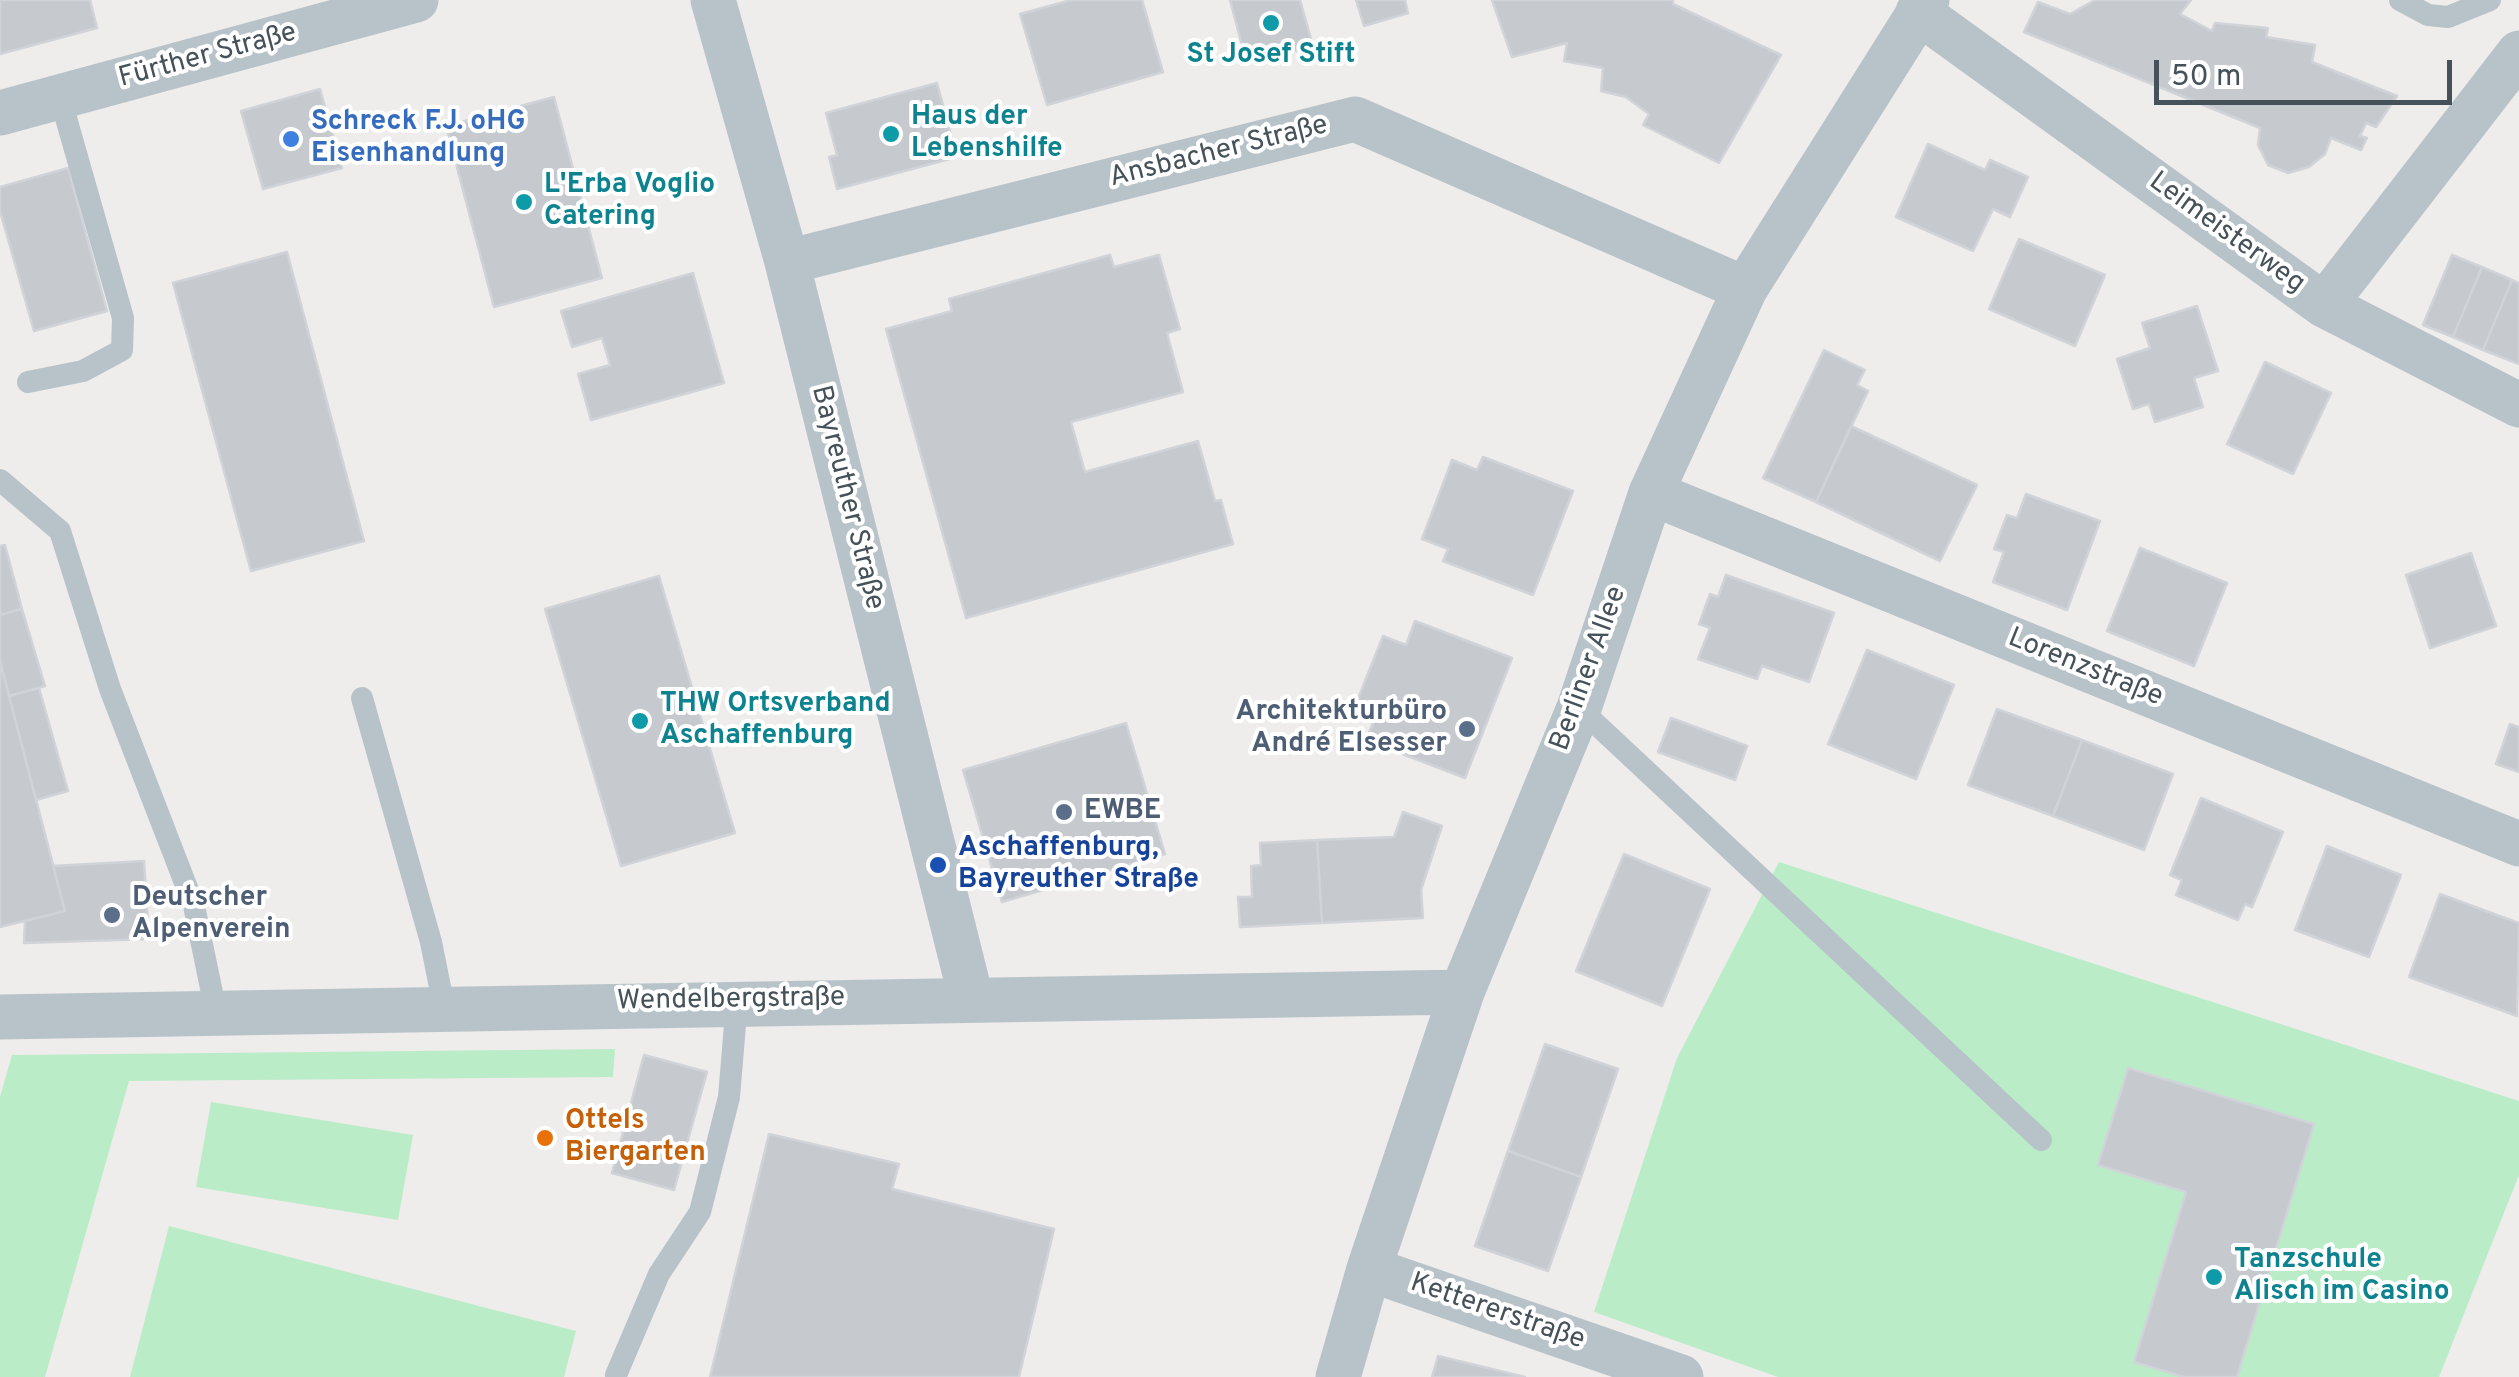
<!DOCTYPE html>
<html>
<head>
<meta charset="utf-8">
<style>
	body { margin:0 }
	#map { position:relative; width:2519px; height:1377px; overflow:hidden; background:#efecec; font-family:Overpass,sans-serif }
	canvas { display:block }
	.scale { position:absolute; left:2154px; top:60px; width:298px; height:45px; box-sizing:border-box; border:5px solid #455259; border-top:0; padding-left:12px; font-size:30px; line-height:35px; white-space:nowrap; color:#455259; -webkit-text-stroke:8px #fff; paint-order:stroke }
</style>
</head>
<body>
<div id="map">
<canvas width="2519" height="1377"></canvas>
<div class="scale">50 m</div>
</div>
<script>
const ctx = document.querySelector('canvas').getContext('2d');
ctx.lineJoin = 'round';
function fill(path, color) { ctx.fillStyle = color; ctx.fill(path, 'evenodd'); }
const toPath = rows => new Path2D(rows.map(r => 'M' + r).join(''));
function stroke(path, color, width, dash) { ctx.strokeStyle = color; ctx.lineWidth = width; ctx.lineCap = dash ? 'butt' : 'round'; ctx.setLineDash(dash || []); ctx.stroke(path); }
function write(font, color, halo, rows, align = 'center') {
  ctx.font = font + ' Overpass,sans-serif'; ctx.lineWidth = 8; ctx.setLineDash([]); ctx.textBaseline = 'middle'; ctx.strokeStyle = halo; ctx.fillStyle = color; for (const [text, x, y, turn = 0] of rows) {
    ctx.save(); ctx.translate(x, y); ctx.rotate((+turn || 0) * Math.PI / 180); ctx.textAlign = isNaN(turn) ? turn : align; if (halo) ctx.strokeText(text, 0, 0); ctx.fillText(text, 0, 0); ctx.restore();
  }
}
const green = toPath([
	[1779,862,2519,1101,2519,1175,2439,1377,1778,1377,1594,1312,1677,1058],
	[615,1049,613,1077,129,1081,45,1377,0,1377,0,1097,12,1055],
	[211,1102,413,1135,398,1220,196,1187],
	[169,1226,576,1331,564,1377,130,1377]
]);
const building = toPath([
	[0,0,90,0,97,28,0,54,0,0],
	[1071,0,1142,0,1163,72,1047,105,1020,14,1071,0],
	[1230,0,1300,0,1313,46,1247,64,1230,0],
	[1356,0,1405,0,1408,13,1364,26,1356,0],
	[1492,0,1673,0,1673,4,1781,55,1719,163,1643,125,1649,114,1626,97,1601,91,1603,68,1564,61,1567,43,1512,57,1492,0],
	[2095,0,2191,0,2180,14,2212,31,2215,23,2268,28,2266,37,2315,45,2312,62,2397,96,2376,127,2366,123,2360,136,2367,138,2361,150,2331,138,2325,154,2309,167,2288,173,2268,165,2258,145,2260,128,2024,32,2038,2,2070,14,2095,0],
	[937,83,957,157,837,189,829,157,837,155,826,113,937,83],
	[320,89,342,168,263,189,241,111,320,89],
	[554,97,602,278,494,307,446,126,554,97],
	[1928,144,1985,170,1990,160,2028,177,2010,217,1993,209,1973,251,1896,217,1928,144],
	[68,168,107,311,34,331,0,211,0,187,68,168],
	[2019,239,2105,275,2075,346,1989,309,2019,239],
	[287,252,364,541,251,571,173,283,287,252],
	[1110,255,1114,267,1159,255,1180,329,1167,333,1183,392,1071,422,1085,472,1198,441,1215,501,1221,500,1233,544,966,618,886,329,952,311,949,299,1110,255],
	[2452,255,2482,267,2453,337,2423,325,2452,255],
	[2482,267,2512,280,2483,350,2453,337,2482,267],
	[693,273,724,383,591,420,578,374,610,365,602,338,572,347,561,311,693,273],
	[2512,280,2519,283,2519,364,2483,350,2512,280],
	[2197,306,2218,371,2194,378,2203,407,2155,422,2149,404,2133,409,2117,359,2150,348,2142,323,2197,306],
	[1824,350,1865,370,1857,385,1868,391,1816,502,1763,478,1824,350],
	[2265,362,2331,393,2293,474,2227,444,2265,362],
	[1851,426,1977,485,1940,561,1816,502,1851,426],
	[1483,457,1573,491,1533,595,1443,561,1448,549,1422,539,1452,460,1477,470,1483,457],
	[2026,494,2100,521,2067,610,1993,582,2004,552,1994,549,2007,515,2017,518,2026,494],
	[5,545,22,609,0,615,0,546,5,545],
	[2140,548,2227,583,2194,666,2107,631,2140,548],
	[2471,553,2496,626,2430,648,2406,575,2471,553],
	[1726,575,1834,613,1809,682,1762,666,1757,679,1698,659,1710,628,1699,624,1710,594,1718,597,1726,575],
	[659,576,735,833,621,866,545,609,659,576],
	[22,609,45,686,9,696,0,661,0,615,22,609],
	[1415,621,1512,658,1465,778,1366,740,1375,718,1354,709,1383,636,1406,645,1415,621],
	[1867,650,1954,685,1916,779,1828,744,1867,650],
	[0,661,65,911,0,927,0,661],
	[39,688,68,791,36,800,9,696,39,688],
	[1997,709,2082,740,2053,816,1968,785,1997,709],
	[1671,718,1747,746,1735,780,1658,752,1671,718],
	[1126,723,1165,854,1002,902,963,770,1126,723],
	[2510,724,2519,727,2519,772,2496,764,2510,724],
	[2082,740,2173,774,2144,850,2053,816,2082,740],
	[2201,798,2283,832,2252,907,2245,904,2238,920,2176,895,2182,880,2170,875,2201,798],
	[1403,812,1442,826,1421,890,1423,918,1322,923,1317,840,1394,837,1403,812],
	[1317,840,1322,923,1240,927,1238,897,1252,897,1251,866,1261,865,1260,843,1317,840],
	[2327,846,2401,875,2369,957,2295,930,2327,846],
	[1624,854,1710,889,1662,1006,1576,971,1624,854],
	[144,861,149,939,24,943,25,921,65,911,53,866,144,861],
	[2440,894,2519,923,2517,1016,2409,977,2440,894],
	[1545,1044,1618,1069,1581,1177,1508,1151,1545,1044],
	[644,1055,707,1072,674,1190,612,1173,644,1055],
	[2128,1068,2314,1124,2237,1377,2184,1377,2134,1362,2186,1192,2098,1165,2128,1068],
	[769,1134,899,1164,892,1189,1054,1229,1019,1377,710,1377,769,1134],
	[1508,1151,1581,1177,1548,1271,1475,1246,1508,1151],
	[1438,1356,1525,1377,1432,1377,1438,1356]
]);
const service = toPath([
	[2400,0,2428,15,2448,17,2490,0],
	[28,382,83,371,122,350,123,318,60,97],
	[0,480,60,531,110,689,194,906,216,1012],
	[362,698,431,942,444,1007],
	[1579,708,2041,1140],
	[616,1375,659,1274,700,1212,729,1097,737,1001]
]);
const minor = toPath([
	[713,0,787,262,971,998],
	[1918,12,2324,305,2519,53],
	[0,113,416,0],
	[787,262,1355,119,1745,289],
	[2324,305,2519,405],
	[1651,493,2519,844],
	[0,1017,1462,992],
	[1369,1269,1681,1377],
	[1338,1377,1369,1269,1462,992,1579,708,1651,493,1745,289,1927,0]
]);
const markers = [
	[1271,23,10,"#0f9aa8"],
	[891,134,10,"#0f9aa8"],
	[291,139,10,"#3f7fe0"],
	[524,202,10,"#0f9aa8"],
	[640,721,10,"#0f9aa8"],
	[1467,729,10,"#5c6f8a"],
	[1064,812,10,"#5c6f8a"],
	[938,865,10,"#1a4fb4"],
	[112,915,10,"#5c6f8a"],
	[545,1138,10,"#e8710a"],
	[2214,1277,10,"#0f9aa8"]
];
const cultureNames = [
	["St Josef Stift",1271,56,"center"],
	["Haus der",911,118],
	["Lebenshilfe",911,150],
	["L'Erba Voglio",544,186],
	["Catering",544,218],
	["THW Ortsverband",660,705],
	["Aschaffenburg",660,737],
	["Tanzschule",2234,1261],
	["Alisch im Casino",2234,1293]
];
const streetNames = [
	["Fürther Straße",208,57,-15],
	["Ansbacher Straße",1219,153,-14],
	["Leimeisterweg",2226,234,36],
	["Bayreuther Straße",846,498,76],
	["Berliner Allee",1590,669,-70],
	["Lorenzstraße",2085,669,22],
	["Wendelbergstraße",731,1001,-1],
	["Kettererstraße",1497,1313,19]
];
const shopNames = [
	["Schreck F.J. oHG",311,123],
	["Eisenhandlung",311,155]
];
const serviceNames = [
	["Architekturbüro",1447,713,"right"],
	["André Elsesser",1447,745,"right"],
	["EWBE",1084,812],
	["Deutscher",132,899],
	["Alpenverein",132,931]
];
const transitNames = [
	["Aschaffenburg,",958,849],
	["Bayreuther Straße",958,881]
];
const foodNames = [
	["Ottels",565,1122],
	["Biergarten",565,1154]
];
fill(green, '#baedc7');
fill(building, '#c6cacf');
stroke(building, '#d0d3d8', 2.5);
stroke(service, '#b7c3c9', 22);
stroke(minor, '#b7c3c9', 45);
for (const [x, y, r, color] of markers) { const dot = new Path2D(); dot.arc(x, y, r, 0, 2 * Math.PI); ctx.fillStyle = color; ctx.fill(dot); stroke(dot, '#fff', 4); }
write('bold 28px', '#0d838f', '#fff', cultureNames, 'left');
write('28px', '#455259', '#fff', streetNames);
write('bold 28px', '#366cbe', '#fff', shopNames, 'left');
write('bold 28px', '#4e5e75', '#fff', serviceNames, 'left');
write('bold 28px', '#164399', '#fff', transitNames, 'left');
write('bold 28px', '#c56008', '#fff', foodNames, 'left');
</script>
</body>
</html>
